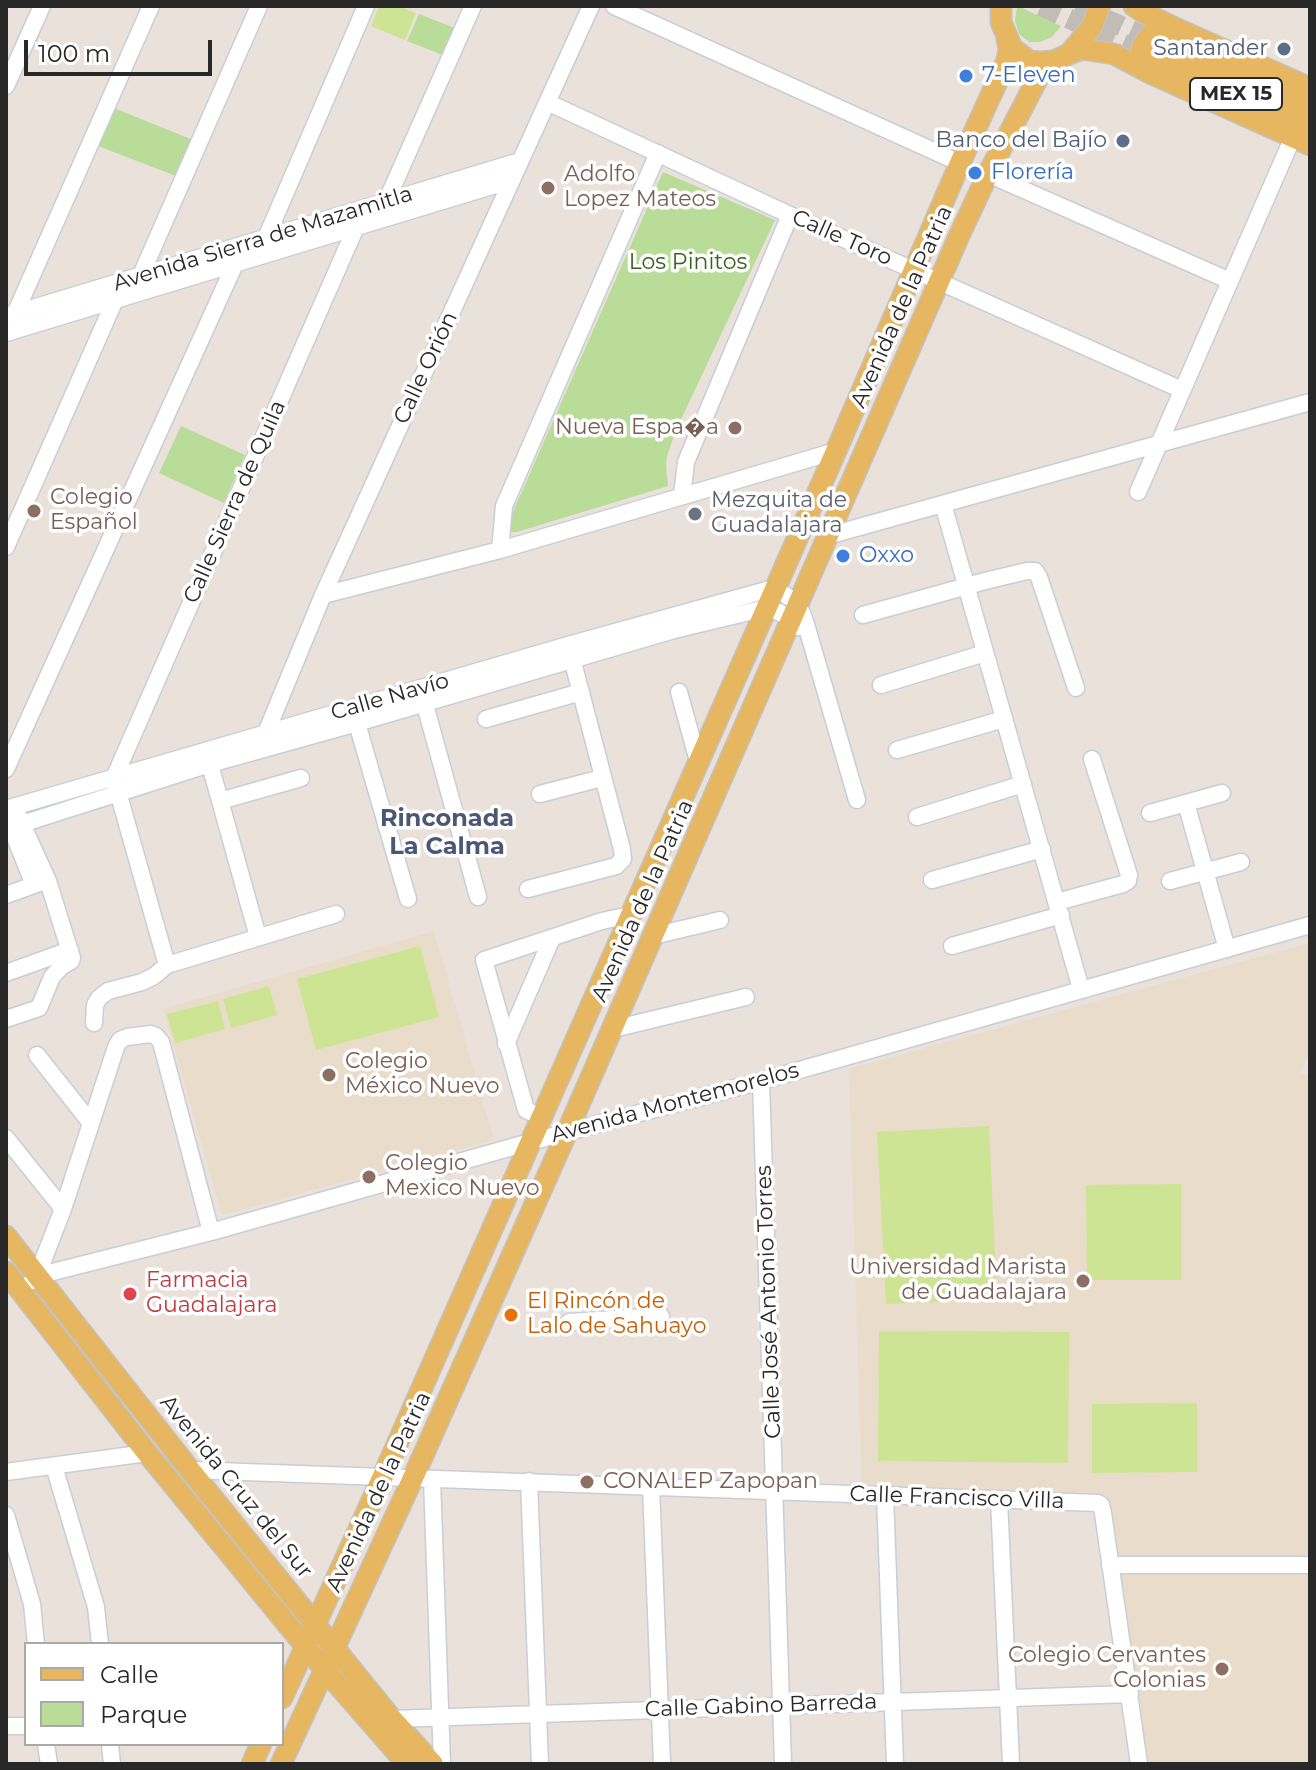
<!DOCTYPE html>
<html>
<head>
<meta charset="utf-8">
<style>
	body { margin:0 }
	#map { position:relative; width:1316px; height:1770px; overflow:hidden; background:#e9e1da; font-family:Montserrat,sans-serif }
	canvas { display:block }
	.frame { position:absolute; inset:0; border:8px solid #282828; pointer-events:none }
	.legend { position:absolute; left:24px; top:1642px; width:260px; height:104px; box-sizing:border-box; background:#fff; border:2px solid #a9a9a9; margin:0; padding:10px 14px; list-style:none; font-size:24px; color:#282828 }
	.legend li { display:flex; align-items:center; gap:16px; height:40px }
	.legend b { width:40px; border:2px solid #a9a9a9 }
	.scale { position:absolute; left:24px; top:40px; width:188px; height:36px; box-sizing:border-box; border:4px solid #282828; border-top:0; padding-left:10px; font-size:24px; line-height:28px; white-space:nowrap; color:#282828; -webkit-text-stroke:6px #fff; paint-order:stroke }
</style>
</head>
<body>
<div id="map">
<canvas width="1316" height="1770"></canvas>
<div class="frame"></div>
<ul class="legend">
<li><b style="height:10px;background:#e7b661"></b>Calle</li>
<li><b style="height:22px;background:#b9dd99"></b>Parque</li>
</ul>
<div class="scale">100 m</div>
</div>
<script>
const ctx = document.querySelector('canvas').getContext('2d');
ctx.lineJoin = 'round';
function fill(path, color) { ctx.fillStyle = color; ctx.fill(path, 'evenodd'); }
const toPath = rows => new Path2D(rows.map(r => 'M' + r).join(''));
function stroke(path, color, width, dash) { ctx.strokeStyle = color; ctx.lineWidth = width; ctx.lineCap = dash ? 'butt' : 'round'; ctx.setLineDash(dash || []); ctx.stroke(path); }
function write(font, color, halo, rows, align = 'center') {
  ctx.font = font + ' Montserrat,sans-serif'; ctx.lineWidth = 7; ctx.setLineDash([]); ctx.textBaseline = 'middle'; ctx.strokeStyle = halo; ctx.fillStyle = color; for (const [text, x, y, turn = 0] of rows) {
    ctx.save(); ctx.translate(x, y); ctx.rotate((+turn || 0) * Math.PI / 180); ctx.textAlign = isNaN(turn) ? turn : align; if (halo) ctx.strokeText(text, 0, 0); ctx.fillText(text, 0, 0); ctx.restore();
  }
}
const education = toPath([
	[434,931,494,1140,222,1215,163,1009],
	[1310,943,1310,1054,1298,1074,1310,1075,1310,1557,1110,1559,1103,1496,862,1488,849,1069],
	[1120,1573,1310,1574,1310,1764,1147,1764]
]);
const green = toPath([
	[1017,6,1018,6,1061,26,1052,37,1040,42,1029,42,1019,34,1015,21],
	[419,14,460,30,448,57,407,41],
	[114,108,193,140,176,176,98,146],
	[663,172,775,220,676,430,667,456,666,467,668,486,517,532,511,532,509,526,512,514],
	[181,426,245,455,224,503,159,473]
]);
const pitch = toPath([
	[379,6,398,6,416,13,405,40,371,26],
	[420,946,439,1017,316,1050,297,979],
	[269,986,277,1015,231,1028,223,999],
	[218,1001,225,1029,175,1043,167,1014],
	[989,1126,997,1299,886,1304,877,1132],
	[1181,1184,1181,1280,1087,1280,1086,1185],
	[879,1331,1069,1332,1068,1463,878,1461],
	[1197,1403,1197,1472,1092,1473,1092,1404]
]);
const majorTunnel = toPath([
	[1041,6,1157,59],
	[1076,6,1169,47]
]);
const minor = toPath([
	[614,6,960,163],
	[6,86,42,6],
	[547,102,790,215,1182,390],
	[988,174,1230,281],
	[386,202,473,6],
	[266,238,366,6],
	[141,275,259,6],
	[15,314,151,6],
	[6,316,520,161],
	[6,333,512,180],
	[1138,492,1293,137],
	[682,496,686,462,790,215],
	[943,504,1081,989],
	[827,536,1310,402],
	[6,547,115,300],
	[500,550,504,506,658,153],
	[323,595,500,550,836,451],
	[863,615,985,581,1027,571,1035,571,1039,577,1076,688],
	[881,685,985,653],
	[679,692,698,761],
	[422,694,478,897],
	[354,713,408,899],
	[486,719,581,692],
	[266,733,323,595,591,6],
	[897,750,1004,719],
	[207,754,258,937],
	[6,769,235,264],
	[540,794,602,778],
	[220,801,301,778],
	[1186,803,1227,949],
	[6,809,568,645,774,588,798,603,805,621,857,800],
	[1150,813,1222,793],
	[917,817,1023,784],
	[8,820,34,885],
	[6,829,210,764,357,723,674,630,766,608,779,612,791,619,798,627],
	[932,880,1042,849],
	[1170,881,1241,862],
	[528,889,616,866,623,859,622,849,570,651],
	[6,895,42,882],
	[1057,902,1123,884,1128,881,1129,875,1092,759],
	[653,936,720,920],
	[952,946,1061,915],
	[167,965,114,778,356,227],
	[6,973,70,950],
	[6,1019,39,1008,52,977,61,967,71,961,72,958,48,881,18,815],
	[94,1023,95,1005,99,998,108,991,142,982,154,976,167,965,336,914],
	[613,1029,746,997],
	[506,1044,552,938],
	[37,1055,90,1122],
	[761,1081,783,1764],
	[541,1117,526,1110,484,960,602,921,630,915],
	[6,1138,63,1209],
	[37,1276,211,1232,530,1142,761,1081,1310,925],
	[32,1281,37,1276,63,1209,116,1047,120,1040,127,1037,151,1034,156,1036,161,1042,211,1232],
	[569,1322,661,1316],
	[54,1466,96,1607,100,1644],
	[190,1470,1098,1503,1101,1505,1103,1513,1139,1764],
	[6,1472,147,1453],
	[432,1479,442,1764],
	[529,1481,540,1764],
	[651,1486,662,1764],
	[885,1495,895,1764],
	[999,1499,1011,1764],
	[6,1515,32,1604,36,1644],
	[1110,1565,1310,1565],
	[392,1719,1130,1694],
	[6,1726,26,1726],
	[46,1744,49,1764],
	[110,1744,112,1764]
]);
const major = toPath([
	[1001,6,1001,22,1012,48,1029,61,1041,62,1054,61,1069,54,1091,28,1100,6],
	[1134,6,1141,11,1175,28,1310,88],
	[1169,47,1310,110],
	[1069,54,1082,49,1114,54,1152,74,1310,145],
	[1161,61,1310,127],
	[1152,74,1141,57,1142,46,1152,33,1160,29,1175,28],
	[6,1236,190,1470,392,1719,433,1764],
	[6,1272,147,1453,324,1669,407,1764],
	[282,1698,383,1476,836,451,960,163,1007,60,1009,49,1007,39],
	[252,1764,261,1744],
	[281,1764,413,1478,567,1132,959,236,988,174,1040,74,1054,61]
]);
const markers = [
	[1284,49,8,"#5c6f8a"],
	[966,76,8,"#3f7fe0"],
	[1123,141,8,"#5c6f8a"],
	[975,173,8,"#3f7fe0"],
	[548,188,8,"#8d6e63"],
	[735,428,8,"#8d6e63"],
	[34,511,8,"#8d6e63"],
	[695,514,8,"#6b7280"],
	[843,556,8,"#3f7fe0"],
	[329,1075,8,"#8d6e63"],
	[369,1177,8,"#8d6e63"],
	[1083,1281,8,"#8d6e63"],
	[130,1294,8,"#e0444e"],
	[511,1315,8,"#e8710a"],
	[587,1482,8,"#8d6e63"],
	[1222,1669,8,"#8d6e63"]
];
const shields = [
	[1236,94,92]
];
const shieldNames = [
	["MEX 15",1236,94]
];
const serviceNames = [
	["Santander",1268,49],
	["Banco del Bajío",1107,141]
];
const shopNames = [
	["7-Eleven",982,76],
	["Florería",991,173],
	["Oxxo",859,556]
];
const educationNames = [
	["Adolfo",564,175],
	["Lopez Mateos",564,200],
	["Nueva Espa�a",719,428,"right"],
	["Colegio",50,498],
	["Español",50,523],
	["Colegio",345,1062],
	["México Nuevo",345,1087],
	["Colegio",385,1164],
	["Mexico Nuevo",385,1189],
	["Universidad Marista",1067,1268,"right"],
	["de Guadalajara",1067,1293,"right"],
	["CONALEP Zapopan",603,1482],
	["Colegio Cervantes",1206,1656,"right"],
	["Colonias",1206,1681,"right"]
];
const streetNames = [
	["Calle Toro",842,238,24],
	["Avenida Sierra de Mazamitla",263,239,-17],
	["Avenida de la Patria",902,307,-66],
	["Calle Orión",426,368,-65],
	["Calle Sierra de Quila",235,502,-66],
	["Calle Navío",390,697,-16],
	["Avenida de la Patria",643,901,-66],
	["Avenida Montemorelos",675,1103,-15],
	["Calle José Antonio Torres",769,1302,-92],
	["Avenida Cruz del Sur",236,1487,51],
	["Avenida de la Patria",379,1492,-65],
	["Calle Francisco Villa",957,1498,2],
	["Calle Gabino Barreda",761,1706,-2]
];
const parkNames = [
	["Los Pinitos",688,263]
];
const worshipNames = [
	["Mezquita de",711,501],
	["Guadalajara",711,526]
];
const healthNames = [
	["Farmacia",146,1281],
	["Guadalajara",146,1306]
];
const foodNames = [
	["El Rincón de",527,1302],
	["Lalo de Sahuayo",527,1327]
];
const neighbourhoodNames = [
	["Rinconada",447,819],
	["La Calma",447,847]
];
fill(education, '#eadcca');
fill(green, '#b9dd99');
fill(pitch, '#cde495');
stroke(majorTunnel, '#c2bcb6', 20, [20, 10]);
stroke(minor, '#c8ced9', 19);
stroke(major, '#c3c3c3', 23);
stroke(minor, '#fff', 16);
stroke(major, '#e7b661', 20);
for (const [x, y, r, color] of markers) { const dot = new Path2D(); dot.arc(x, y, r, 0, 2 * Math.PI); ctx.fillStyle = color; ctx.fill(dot); stroke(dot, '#fff', 3); }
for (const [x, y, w] of shields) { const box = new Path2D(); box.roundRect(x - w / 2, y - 16, w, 32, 6); ctx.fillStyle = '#fff'; ctx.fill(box); stroke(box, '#282828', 2); }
write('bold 20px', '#282828', null, shieldNames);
write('22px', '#4e5e75', '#fff', serviceNames, 'right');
write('22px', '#366cbe', '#fff', shopNames, 'left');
write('22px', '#785e54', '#fff', educationNames, 'left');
write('22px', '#282828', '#fff', streetNames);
write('22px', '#345f1d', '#fff', parkNames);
write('22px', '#5b616d', '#fff', worshipNames, 'left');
write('22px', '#be3a42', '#fff', healthNames, 'left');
write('22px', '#c56008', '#fff', foodNames, 'left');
write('bold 24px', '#4b5875', '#fff', neighbourhoodNames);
</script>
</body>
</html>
